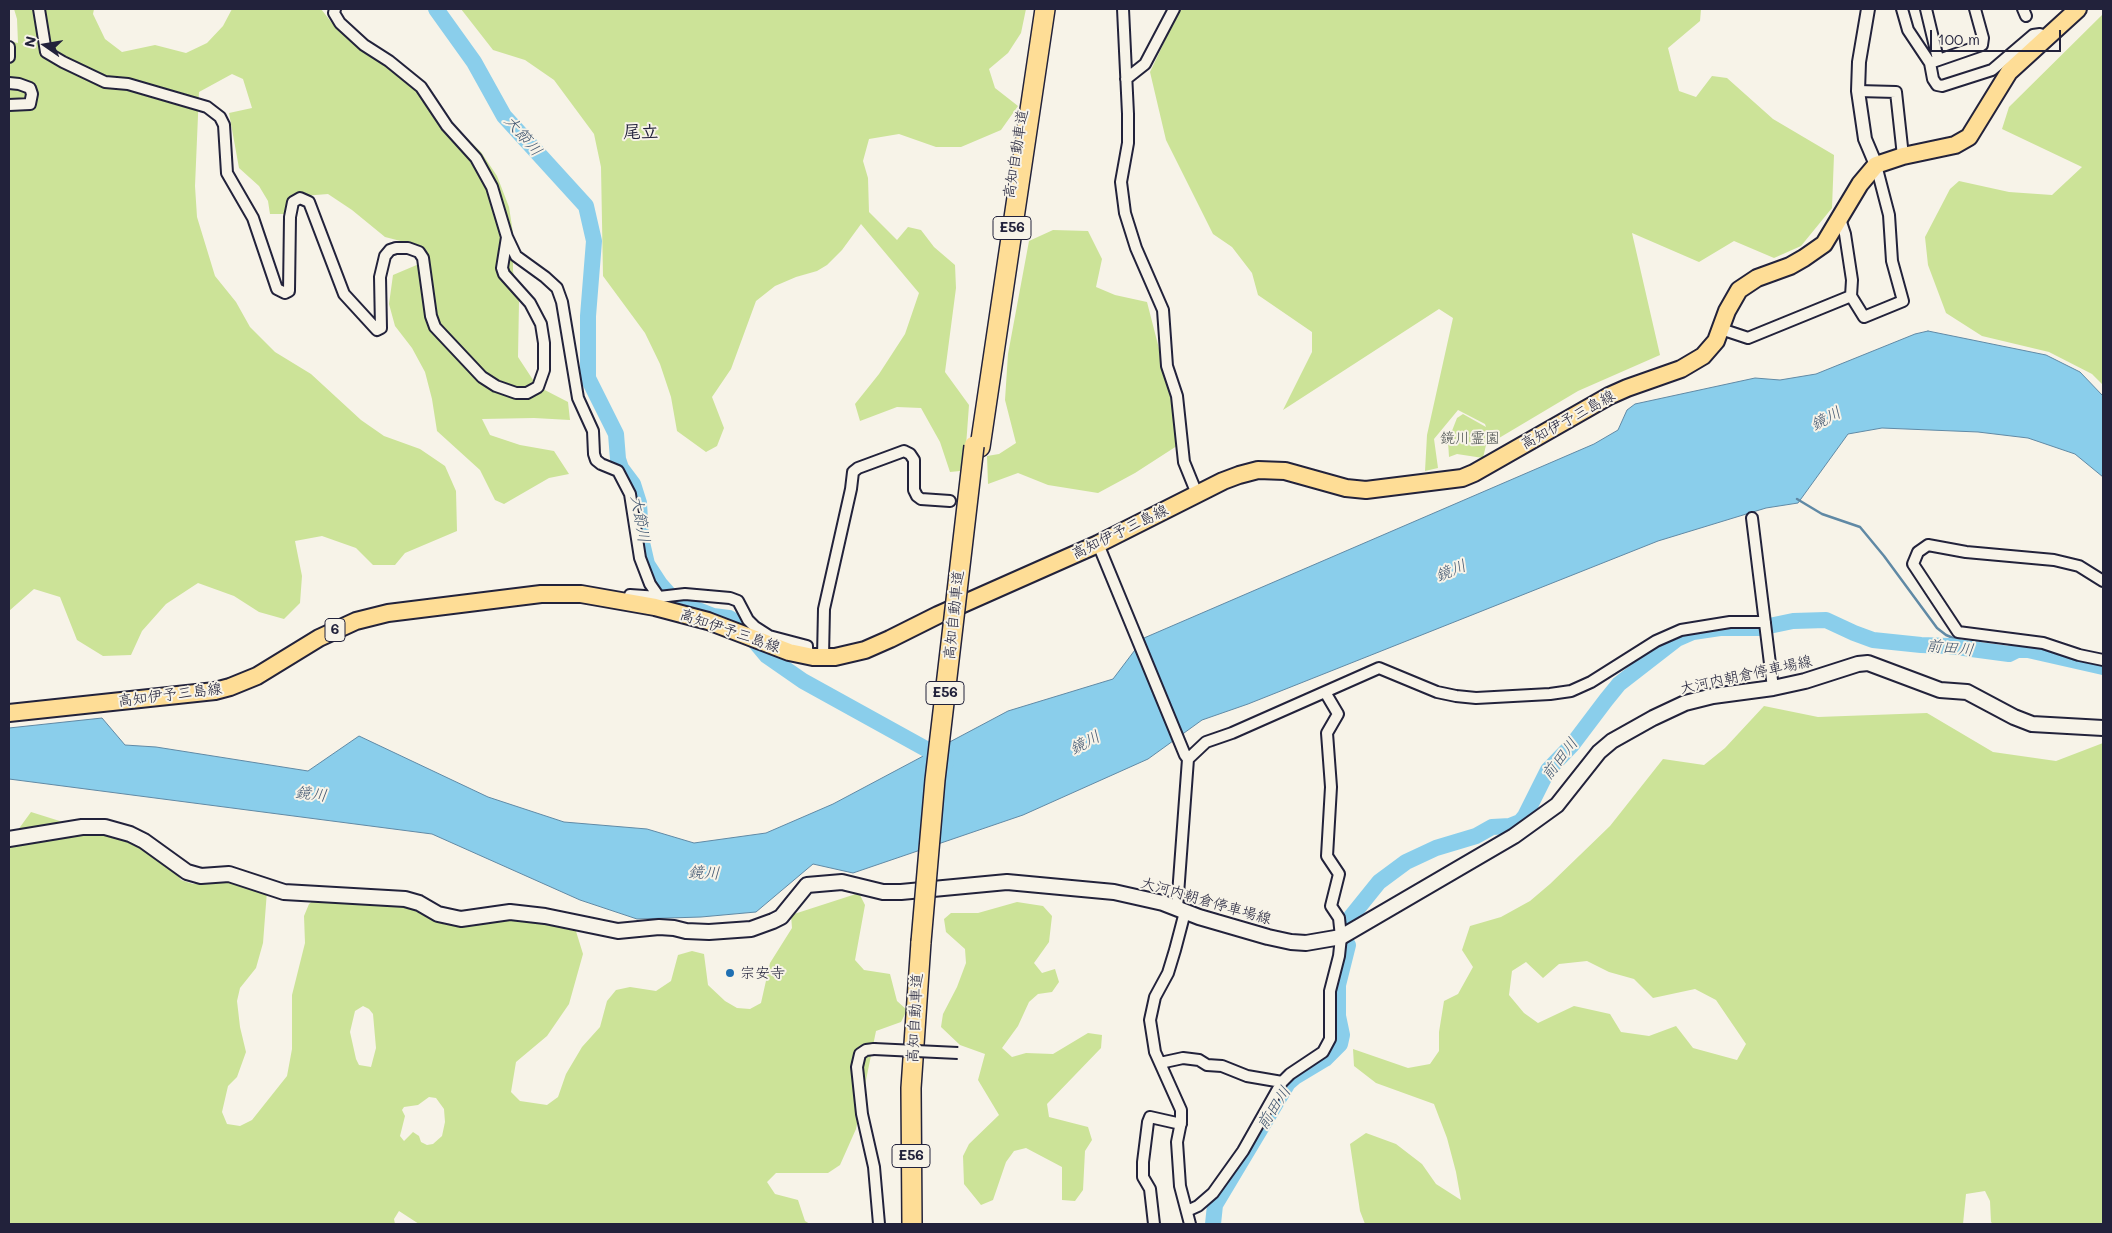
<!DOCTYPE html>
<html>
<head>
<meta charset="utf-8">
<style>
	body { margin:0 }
	#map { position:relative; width:2112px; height:1233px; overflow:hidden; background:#f7f3e8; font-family:Mali,sans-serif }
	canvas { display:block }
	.frame { position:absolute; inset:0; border:10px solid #22223b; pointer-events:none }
	.north { position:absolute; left:20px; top:20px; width:50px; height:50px; -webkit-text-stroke:4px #f7f3e8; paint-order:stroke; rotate:283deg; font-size:14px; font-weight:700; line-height:20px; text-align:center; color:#22223b }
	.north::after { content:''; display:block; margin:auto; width:18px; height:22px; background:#22223b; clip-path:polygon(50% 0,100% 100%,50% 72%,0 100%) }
	.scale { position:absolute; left:1930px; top:30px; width:131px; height:22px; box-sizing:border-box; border:2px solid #22223b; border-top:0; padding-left:6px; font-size:15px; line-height:18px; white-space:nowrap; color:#22223b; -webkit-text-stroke:4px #f7f3e8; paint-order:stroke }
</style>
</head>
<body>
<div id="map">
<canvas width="2112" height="1233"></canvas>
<div class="frame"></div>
<div class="north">N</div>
<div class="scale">100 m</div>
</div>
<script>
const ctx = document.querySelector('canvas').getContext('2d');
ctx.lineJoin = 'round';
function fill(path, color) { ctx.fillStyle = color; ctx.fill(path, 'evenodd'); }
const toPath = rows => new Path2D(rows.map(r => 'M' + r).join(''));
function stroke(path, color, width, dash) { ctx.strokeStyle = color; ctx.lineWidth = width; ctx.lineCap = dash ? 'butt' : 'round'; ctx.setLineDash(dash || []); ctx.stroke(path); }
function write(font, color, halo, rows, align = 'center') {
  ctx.font = font + ' Mali,"Klee One",sans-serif'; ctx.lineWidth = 4; ctx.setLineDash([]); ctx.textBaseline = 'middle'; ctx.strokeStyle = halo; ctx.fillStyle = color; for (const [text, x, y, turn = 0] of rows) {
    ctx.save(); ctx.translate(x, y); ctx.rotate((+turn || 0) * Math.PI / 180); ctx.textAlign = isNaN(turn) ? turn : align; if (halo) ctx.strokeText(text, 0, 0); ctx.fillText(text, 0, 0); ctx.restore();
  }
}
const green = toPath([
	[14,9,94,9,93,14,105,39,122,52,155,45,186,53,207,43,223,26,232,9,321,9,332,23,396,66,414,87,481,152,497,176,509,207,513,233,513,271,519,302,518,357,537,386,568,402,570,420,534,418,482,419,490,435,520,445,554,451,569,474,549,478,504,504,495,500,480,470,437,431,432,399,425,372,412,348,395,326,389,304,393,275,419,264,420,246,385,237,352,210,328,194,303,196,286,214,270,214,268,201,259,186,239,168,229,113,252,108,243,79,232,74,199,92,195,186,197,217,215,276,236,302,250,327,275,352,311,374,361,420,384,436,420,449,445,466,456,491,457,531,405,553,395,565,373,565,356,548,322,536,295,541,302,576,300,603,284,619,259,612,234,596,198,583,166,604,142,631,131,655,103,656,77,640,60,597,34,589,9,611,9,41,18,43,17,19],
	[461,9,1026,9,1021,33,1008,53,989,69,995,88,1018,106,1001,130,961,147,936,147,899,134,869,139,863,161,868,178,869,212,897,240,908,227,921,230,934,247,955,265,956,288,945,372,969,405,966,446,960,471,950,472,940,442,921,408,897,407,860,421,855,404,879,374,905,334,919,293,861,224,842,250,827,265,817,271,796,277,775,286,756,301,731,369,712,397,724,428,717,446,706,452,677,431,671,397,660,364,645,333,603,276,601,167,594,134,554,80,525,60,493,50],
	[1180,9,1701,9,1700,21,1668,48,1679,91,1696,97,1712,76,1727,78,1773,119,1834,155,1832,208,1801,246,1774,258,1734,241,1699,262,1632,233,1660,355,1578,391,1494,441,1489,432,1483,458,1457,454,1449,457,1448,441,1457,418,1463,414,1486,427,1485,424,1458,410,1434,439,1438,468,1425,471,1427,435,1453,318,1439,309,1283,410,1312,352,1312,332,1258,295,1252,273,1232,247,1213,234,1166,140,1150,72],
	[2103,14,2103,385,2092,374,2049,352,1982,336,1946,313,1928,265,1925,237,1950,189,1959,181,2009,192,2052,195,2082,167,2002,129,2009,107],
	[1053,230,1088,231,1102,259,1096,287,1115,295,1147,302,1183,442,1135,473,1098,493,1048,485,1018,473,988,484,987,456,999,454,1016,443,1005,400,1008,354,1029,241],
	[1764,706,1818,717,1927,713,1993,752,2056,761,2103,743,2103,1224,1993,1224,1991,1222,1990,1201,1985,1191,1966,1194,1963,1224,1365,1224,1360,1211,1350,1144,1366,1133,1396,1144,1422,1164,1436,1184,1461,1200,1456,1172,1447,1138,1434,1104,1376,1083,1354,1066,1353,1049,1408,1068,1430,1064,1439,1051,1439,1032,1444,1001,1458,994,1473,967,1462,950,1470,926,1501,917,1530,901,1550,884,1610,826,1663,759,1704,765,1725,748],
	[1587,961,1609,972,1634,979,1653,998,1695,989,1716,1000,1746,1044,1737,1060,1693,1048,1676,1026,1649,1036,1621,1032,1610,1014,1574,1006,1538,1023,1524,1013,1509,995,1512,971,1526,962,1543,978,1559,964],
	[31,812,82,828,110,828,166,858,181,880,193,884,234,879,267,891,263,943,256,968,240,988,237,1001,240,1027,246,1052,237,1077,228,1086,222,1112,227,1124,240,1126,252,1120,287,1076,292,1049,292,995,305,943,304,916,309,904,320,895,373,906,413,900,439,906,444,917,457,919,511,903,575,928,583,954,569,1004,547,1036,516,1062,511,1092,520,1101,547,1105,558,1097,566,1074,582,1047,600,1027,607,1001,616,990,630,987,656,991,671,981,678,955,692,951,704,954,708,985,725,1001,737,1008,750,1009,761,1003,770,963,792,928,791,915,859,893,865,905,855,960,864,970,890,974,897,1001,907,1010,901,1022,876,1031,856,1129,840,1165,828,1173,776,1173,767,1182,775,1194,798,1200,805,1221,810,1224,419,1224,399,1211,394,1219,395,1224,9,1224,9,835,15,834],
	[363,1006,369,1009,373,1014,376,1048,371,1067,359,1065,356,1059,350,1032,355,1011],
	[429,1097,436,1098,444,1109,445,1122,442,1136,433,1144,427,1145,421,1142,419,1136,413,1132,404,1141,400,1136,405,1116,402,1110,404,1107,418,1105],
	[1017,902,1043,906,1052,916,1049,942,1034,963,1042,973,1055,969,1059,982,1052,992,1038,994,1029,1002,1018,1026,1002,1048,1012,1057,1026,1053,1053,1054,1088,1033,1102,1035,1101,1048,1047,1104,1049,1117,1088,1127,1092,1140,1085,1151,1083,1190,1075,1201,1062,1200,1062,1167,1026,1148,1014,1151,1006,1162,993,1200,981,1205,964,1184,963,1156,969,1144,999,1115,978,1080,985,1054,960,1045,941,1027,943,1014,957,987,966,963,965,949,946,932,944,919,951,913,978,913]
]);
const water = toPath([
	[1928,331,2046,355,2080,372,2103,396,2103,477,2075,454,2028,438,1978,432,1882,428,1848,434,1798,503,1766,508,1658,541,1248,704,1202,720,1148,759,1023,815,853,873,813,864,756,912,701,917,637,919,580,900,432,834,9,779,9,728,102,718,125,745,156,747,308,771,359,736,488,797,564,822,647,829,694,843,766,833,833,804,1008,711,1113,679,1144,638,1594,444,1618,430,1627,410,1635,404,1755,378,1780,380,1816,374,1915,334,1928,331]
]);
const stream = toPath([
	[1797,499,1822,514,1860,527,1884,556,1937,628,1946,635,1965,643,2017,650]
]);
const river = toPath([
	[436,9,474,62,504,116,586,206,594,241,588,316,588,378,616,434,618,459,621,468,633,484,639,503,641,538,647,564,660,584,675,601,713,616,729,618,741,625,767,656,803,681,926,749,946,763],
	[1769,626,1793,621,1826,620,1854,633,1873,640,1921,645,1949,646,2009,654,2017,650,2028,650,2103,667],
	[1348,925,1350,918,1379,882,1406,862,1436,848,1476,836,1492,827,1510,826,1520,822,1525,816,1548,770,1572,745,1606,700,1619,684,1677,639,1693,632,1720,628,1761,628],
	[1213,1224,1215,1205,1288,1083,1295,1077,1325,1059,1340,1044,1342,1035,1338,1016,1338,985,1348,945]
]);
const minor = toPath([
	[39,9,46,52,63,62,105,82,128,84,207,107,220,117,224,125,227,173,253,218,277,289,285,293,289,291,290,217,293,202,300,198,309,202,344,294,377,330,381,328,380,277,385,256,390,250,396,248,408,248,419,252,423,258,431,316,435,327,482,377,496,386,516,393,527,393,538,387,544,370,544,343,541,324,530,303,504,274,502,268,507,237],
	[335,9,334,13,340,23,364,45,389,61,421,87,447,126,476,158,492,187,507,237,516,256,545,277,557,288,562,302,578,398,593,431,594,454,596,460,601,464,618,471,630,494,640,558,650,584,659,597,630,595,628,601],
	[1123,9,1128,114,1128,143,1121,182,1125,213,1136,248,1163,310,1167,366,1177,396,1184,462,1197,494],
	[1902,9,1908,30,1930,63,1933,79,1937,85,1942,86,1992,70,2033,35,2040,34,2046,37],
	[1926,9,1938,59],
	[2023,9,2026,16],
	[9,47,9,57],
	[1930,63,1982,45,1983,38,1975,9],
	[1126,79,1145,64,1174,9],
	[9,83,19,84,30,88,32,94,30,104,9,105],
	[1858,91,1896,92,1903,156],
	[1851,296,1864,317,1903,301,1892,261,1889,215,1876,165],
	[1721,329,1748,338,1851,296,1852,280,1845,234,1840,219],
	[1752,518,1773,688],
	[1098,544,1185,755,1188,759],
	[2103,581,2079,566,2054,560,1966,552,1928,545,1918,552,1913,564,1958,632,2043,643,2079,655,2103,660],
	[659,597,685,594,730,598,738,601,748,620,755,627,769,636,807,646,807,656],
	[823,657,824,609,851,489,853,472,858,468,904,451,910,454,914,460,914,490,917,496,921,499,950,501],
	[1177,908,1188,759,1206,742,1232,733,1379,668,1437,692,1456,696,1476,698,1550,694,1571,691,1591,682,1656,641,1681,630,1730,622,1765,622],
	[1185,912,1175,950,1168,973,1155,997,1150,1020,1155,1052,1181,1110,1181,1122,1177,1142,1180,1186,1190,1224],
	[874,1049,866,1050,860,1054,857,1067,862,1114,874,1167,879,1224],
	[1160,1063,1183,1058,1199,1060,1207,1065,1222,1066,1247,1076,1282,1082],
	[1187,1211,1198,1206,1213,1193,1243,1151,1282,1082,1290,1074,1323,1052,1330,1039,1330,991,1339,956,1341,937,1339,918,1331,906,1339,874,1327,856,1331,787,1327,733,1338,714,1325,692],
	[1154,1224,1150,1189,1143,1177,1143,1162,1148,1122,1150,1117,1181,1124]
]);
const tertiary = toPath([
	[1868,9,1859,62,1858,91,1865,139,1876,165]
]);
const secondary = toPath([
	[9,839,82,827,105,827,130,834,144,841,187,872,201,876,229,874,284,892,405,899,419,903,438,914,461,919,510,912,545,916,618,931,659,927,674,928,686,931,709,932,751,929,773,921,781,917,807,885,842,882,883,892,901,892,1007,882,1114,892,1163,903,1199,917,1268,937,1291,942,1306,943,1341,937,1514,836,1557,805,1599,752,1612,741,1653,718,1685,703,1713,696,1773,688,1805,681,1858,664,1868,663,1940,690,1967,692,2014,717,2032,724,2103,728]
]);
const primary = toPath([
	[9,713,215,691,230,687,257,676,319,638,356,621,388,613,541,594,581,594,655,607,708,621,789,652,813,657,835,657,865,650,890,639,938,615,1098,544,1223,481,1239,475,1258,470,1285,471,1346,488,1366,490,1462,478,1474,473,1609,396,1627,388,1681,369,1703,356,1716,341,1727,311,1739,290,1757,278,1790,266,1804,258,1824,244,1860,184,1876,165,1903,156,1955,145,1969,137,2009,72,2078,9]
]);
const motorway = toPath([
	[980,447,1045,9],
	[912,1224,911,1088,921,942]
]);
const minorBridge = toPath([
	[874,1049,958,1053]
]);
const motorwayBridge = toPath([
	[921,942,935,780,974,446]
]);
const markers = [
	[730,973,5,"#1f6fb2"]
];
const shields = [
	[1012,228,38],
	[335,630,20],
	[945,693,38],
	[911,1156,38]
];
const shieldNames = [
	["E56",1012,228],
	["6",335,630],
	["E56",945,693],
	["E56",911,1156]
];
const streetNames = [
	["高知自動車道",1016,154,-81],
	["高知伊予三島線",1568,420,-29],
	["高知伊予三島線",1120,532,-26],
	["高知自動車道",954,615,-84],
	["高知伊予三島線",730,631,19],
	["大河内朝倉停車場線",1746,675,-12],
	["高知伊予三島線",170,695,-7],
	["大河内朝倉停車場線",1206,901,16],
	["高知自動車道",915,1018,-87]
];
const parkNames = [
	["鏡川霊園",1470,438]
];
const poiNames = [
	["宗安寺",740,973]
];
const waterNames = [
	["大節川",523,136,49],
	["鏡川",1826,419,-28],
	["大節川",640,519,80],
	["鏡川",1451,571,-22],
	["前田川",1950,648,6],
	["鏡川",1085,743,-28],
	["前田川",1560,759,-52],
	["鏡川",311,794,7],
	["鏡川",704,873,2],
	["前田川",1274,1108,-57]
];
const quarterNames = [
	["尾立",641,132]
];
fill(green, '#cce398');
fill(water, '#8aceeb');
stroke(water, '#6089a5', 1);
stroke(stream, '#6089a5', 2.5);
stroke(river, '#8aceeb', 16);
stroke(minor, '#22223b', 14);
stroke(tertiary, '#22223b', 16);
stroke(secondary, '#22223b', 18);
stroke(primary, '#22223b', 20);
stroke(motorway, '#22223b', 22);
stroke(minor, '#f7f3e8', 10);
stroke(tertiary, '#f7f3e8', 12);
stroke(secondary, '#f7f3e8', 14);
stroke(primary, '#fedd96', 16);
stroke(motorway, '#fedd96', 19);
stroke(minorBridge, '#22223b', 14, []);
stroke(motorwayBridge, '#22223b', 22, []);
stroke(minorBridge, '#f7f3e8', 10);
stroke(motorwayBridge, '#fedd96', 19);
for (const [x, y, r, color] of markers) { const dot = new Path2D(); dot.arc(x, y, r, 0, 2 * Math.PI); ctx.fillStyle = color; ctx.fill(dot); stroke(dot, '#f7f3e8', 2); }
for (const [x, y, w] of shields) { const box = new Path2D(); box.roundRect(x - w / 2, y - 11.5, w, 23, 4); ctx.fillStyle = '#f7f3e8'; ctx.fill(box); stroke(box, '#22223b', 1); }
write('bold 14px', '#22223b', null, shieldNames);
write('15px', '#22223b', '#f7f3e8', streetNames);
write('15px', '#4c5252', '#f7f3e8', parkNames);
write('15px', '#22223b', '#f7f3e8', poiNames, 'left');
write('italic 16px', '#415670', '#f7f3e8', waterNames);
write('bold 18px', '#22223b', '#f7f3e8', quarterNames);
</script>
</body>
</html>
